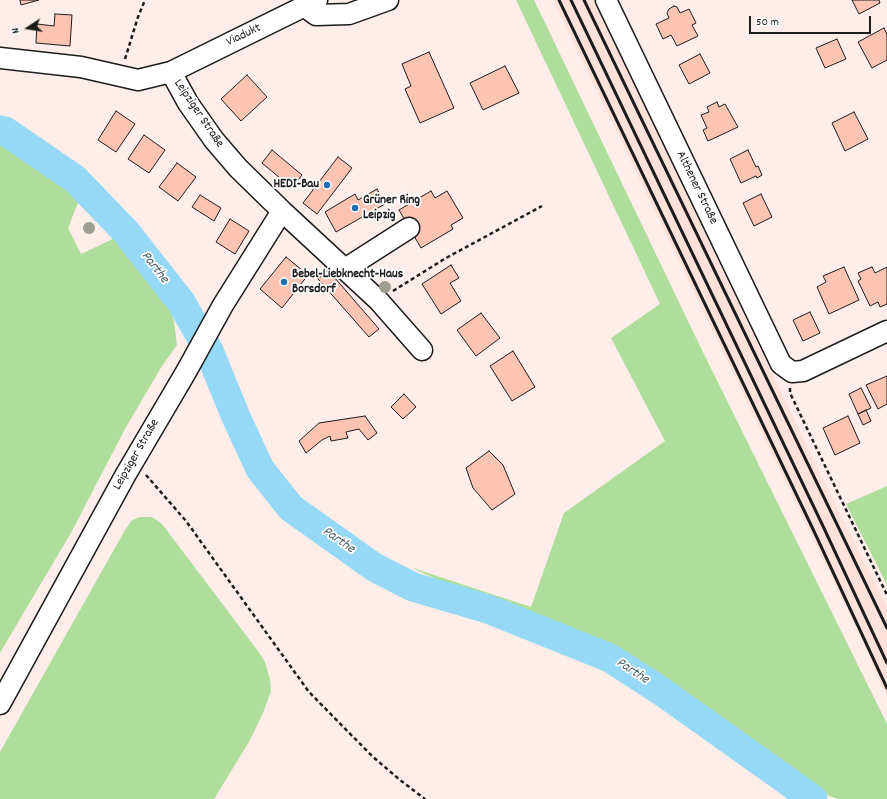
<!DOCTYPE html>
<html>
<head>
<meta charset="utf-8">
<style>
	body { margin:0 }
	#map { position:relative; width:887px; height:799px; overflow:hidden; background:#feede8; font-family:Dekko,sans-serif }
	canvas { display:block }
	.north { position:absolute; left:8px; top:8px; width:40px; height:40px; -webkit-text-stroke:3px #fff; paint-order:stroke; rotate:258deg; font-size:11px; font-weight:700; line-height:16px; text-align:center; color:#1c1c1c }
	.north::after { content:''; display:block; margin:auto; width:14px; height:18px; background:#1c1c1c; clip-path:polygon(50% 0,100% 100%,50% 72%,0 100%) }
	.scale { position:absolute; left:749px; top:16px; width:122px; height:18px; box-sizing:border-box; border:2px solid #1c1c1c; border-top:0; padding-left:5px; font-size:12px; line-height:14px; white-space:nowrap; color:#1c1c1c; -webkit-text-stroke:3px #fff; paint-order:stroke }
</style>
</head>
<body>
<div id="map">
<canvas width="887" height="799"></canvas>
<div class="north">N</div>
<div class="scale">50 m</div>
</div>
<script>
const ctx = document.querySelector('canvas').getContext('2d');
ctx.lineJoin = 'round';
function fill(path, color) { ctx.fillStyle = color; ctx.fill(path, 'evenodd'); }
const toPath = rows => new Path2D(rows.map(r => 'M' + r).join(''));
function stroke(path, color, width, dash) { ctx.strokeStyle = color; ctx.lineWidth = width; ctx.lineCap = dash ? 'butt' : 'round'; ctx.setLineDash(dash || []); ctx.stroke(path); }
function write(font, color, halo, rows, align = 'center') {
  ctx.font = font + ' Dekko,sans-serif'; ctx.lineWidth = 3.5; ctx.setLineDash([]); ctx.textBaseline = 'middle'; ctx.strokeStyle = halo; ctx.fillStyle = color; for (const [text, x, y, turn = 0] of rows) {
    ctx.save(); ctx.translate(x, y); ctx.rotate((+turn || 0) * Math.PI / 180); ctx.textAlign = isNaN(turn) ? turn : align; if (halo) ctx.strokeText(text, 0, 0); ctx.fillText(text, 0, 0); ctx.restore();
  }
}
const built = toPath([
	[553,0,595,0,734,295,843,520,887,606,887,698,866,648]
]);
const green = toPath([
	[516,0,534,0,699,344,887,724,887,799,838,799,818,792,613,651,489,604,410,567,531,607,564,513,665,441,611,338,660,304],
	[0,135,7,138,70,181,81,195,68,228,81,254,117,237,170,305,174,321,177,345,162,366,125,429,72,531,0,653],
	[887,486,887,585,846,504],
	[140,517,152,517,162,524,258,651,265,662,270,680,271,691,263,713,249,742,214,799,0,799,0,752,125,530,132,520]
]);
const river = toPath([
	[0,130,5,131,75,179,126,232,181,302,209,351,236,417,260,469,291,508,374,567,413,587,488,609,610,658,661,691,813,799]
]);
const building = toPath([
	[20,0,39,0,21,5,20,0],
	[852,0,879,0,880,3,859,14,852,0],
	[674,6,677,7,680,13,689,9,696,23,692,25,698,36,677,46,671,35,663,39,656,24,669,18,667,13,669,9,674,6],
	[55,14,72,15,70,46,36,43,37,24,54,26,55,14],
	[884,28,887,35,887,60,872,68,858,42,884,28],
	[837,39,846,59,825,68,816,48,837,39],
	[429,52,454,108,420,123,405,89,411,86,402,64,429,52],
	[700,54,710,73,689,84,679,65,700,54],
	[505,66,519,93,483,110,470,83,505,66],
	[247,75,267,97,241,121,221,99,247,75],
	[717,102,719,107,725,104,738,127,708,141,703,130,707,128,701,115,709,112,707,107,717,102],
	[116,111,135,124,116,152,98,140,116,111],
	[854,112,868,139,845,151,832,123,854,112],
	[144,135,165,150,149,173,128,159,144,135],
	[272,150,302,175,292,188,262,163,272,150],
	[748,150,756,167,758,166,762,175,757,178,756,176,741,183,730,159,748,150],
	[338,157,352,168,317,214,303,203,338,157],
	[177,163,196,177,178,201,159,187,177,163],
	[377,189,385,204,336,232,325,212,355,194,358,200,377,189],
	[431,191,435,198,447,191,463,218,451,225,453,229,421,248,399,210,431,191],
	[761,194,772,217,754,226,743,203,761,194],
	[200,195,221,208,214,221,192,207,200,195],
	[230,219,249,231,235,254,216,242,230,219],
	[286,257,308,275,282,308,260,289,286,257],
	[451,265,459,278,450,283,461,301,441,314,422,284,451,265],
	[844,267,859,300,829,314,817,287,826,282,823,276,844,267],
	[872,267,875,273,887,267,887,304,880,307,878,302,870,306,858,281,861,279,858,273,872,267],
	[328,270,379,329,369,337,318,279,328,270],
	[810,312,820,333,803,341,793,320,810,312],
	[481,313,500,338,476,356,457,330,481,313],
	[513,351,535,387,512,401,490,366,513,351],
	[887,376,887,404,878,409,866,385,887,376],
	[861,388,871,408,858,414,849,394,861,388],
	[404,394,416,407,403,419,391,407,404,394],
	[866,410,871,421,863,425,858,414,866,410],
	[365,416,377,433,368,440,359,429,346,432,348,438,331,441,330,436,322,440,306,453,299,441,319,423,365,416],
	[848,416,860,443,835,455,823,428,848,416],
	[489,451,503,465,515,494,492,510,473,488,466,468,489,451]
]);
const path = toPath([
	[125,59,138,17,145,0],
	[393,291,446,258,542,206],
	[790,388,790,393,887,595],
	[146,475,186,521,309,692,372,756,400,780,425,799]
]);
const minor = toPath([
	[606,0,781,364,792,372,803,371,887,331],
	[304,6,316,15,349,14,388,0],
	[0,58,81,67,138,80,171,72,317,0],
	[282,211,378,300,422,350],
	[345,269,409,228],
	[0,704,126,474,186,372,223,305,282,211,238,168,214,140,188,103,171,72]
]);
const rail = toPath([
	[559,0,812,527,887,688],
	[571,0,822,524,887,663],
	[584,0,887,628]
]);
const trees = [
	[89,228],
	[385,287]
];
const markers = [
	[327,185,4,"#1f6fb2"],
	[355,208,4,"#1f6fb2"],
	[284,282,4,"#1f6fb2"]
];
const streetNames = [
	["Viadukt",244,36,-26],
	["Leipziger Straße",198,114,56],
	["Althener Straße",696,188,64],
	["Leipziger Straße",137,455,-60]
];
const poiNames = [
	["HEDI-Bau",319,185,"right"],
	["Grüner Ring",363,201],
	["Leipzig",363,216],
	["Bebel-Liebknecht-Haus",292,275],
	["Borsdorf",292,290]
];
const waterNames = [
	["Parthe",154,268,52],
	["Parthe",338,541,35],
	["Parthe",632,672,33]
];
fill(built, '#fee1d8');
fill(green, '#afdd9b');
stroke(river, '#95d9f7', 29);
fill(building, '#fdc4b4');
stroke(building, '#1c1c1c', 1);
stroke(minor, '#1c1c1c', 23);
stroke(path, '#1c1c1c', 2.5, [4, 3]);
stroke(minor, '#fff', 20);
stroke(rail, '#1c1c1c', 3);
ctx.fillStyle = '#9e9f90';
for (const [x, y] of trees) { ctx.beginPath(); ctx.arc(x, y, 6, 0, 2 * Math.PI); ctx.fill(); }
for (const [x, y, r, color] of markers) { const dot = new Path2D(); dot.arc(x, y, r, 0, 2 * Math.PI); ctx.fillStyle = color; ctx.fill(dot); stroke(dot, '#fff', 1.5); }
write('13px', '#1c1c1c', '#fff', streetNames);
write('bold 13px', '#1c1c1c', '#fff', poiNames, 'left');
write('italic 14px', '#465e69', '#fff', waterNames);
</script>
</body>
</html>
